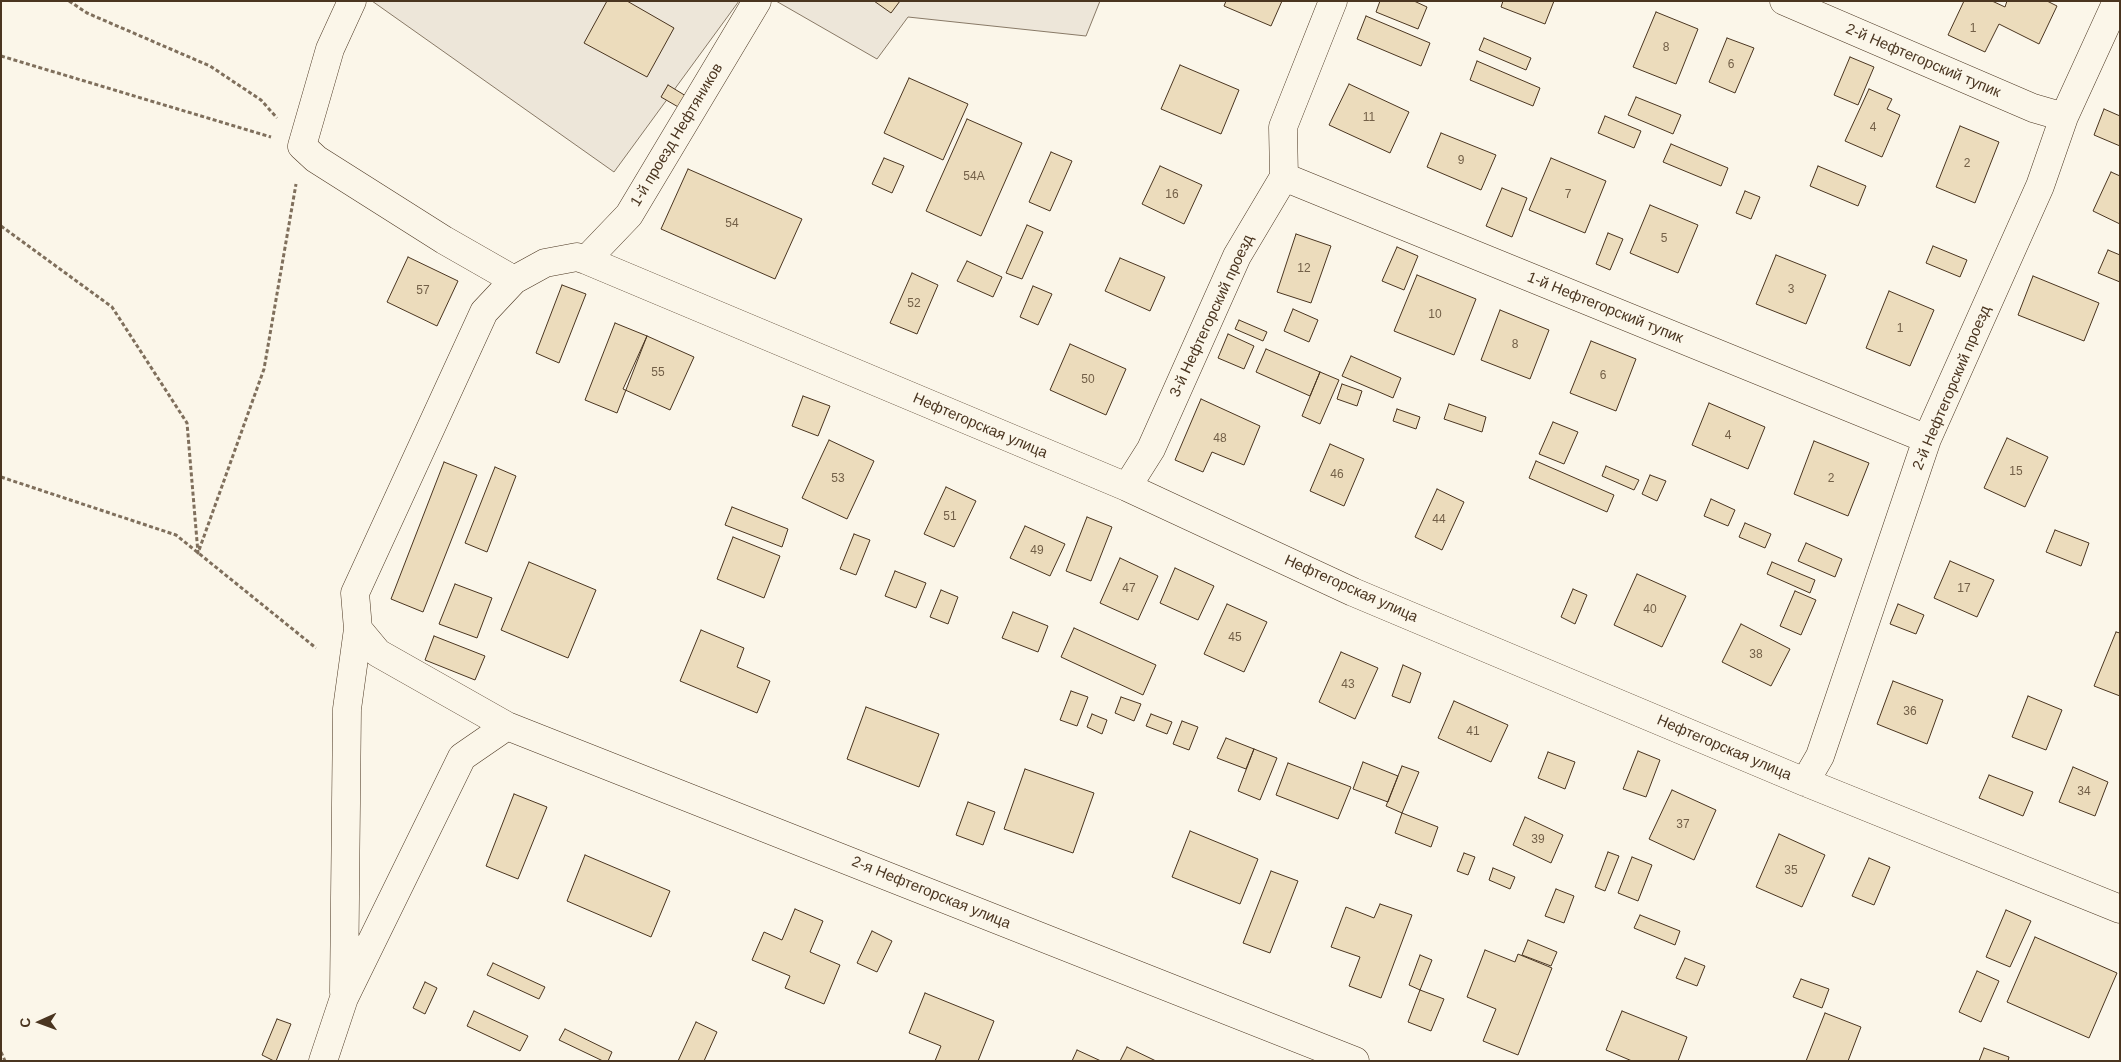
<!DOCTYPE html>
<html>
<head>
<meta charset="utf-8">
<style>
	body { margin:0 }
	#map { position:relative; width:2121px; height:1062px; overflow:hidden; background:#fbf6e9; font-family:Arial,sans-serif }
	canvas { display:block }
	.frame { position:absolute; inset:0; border:2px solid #4a3520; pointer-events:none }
	.north { position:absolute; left:15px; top:997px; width:50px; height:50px; -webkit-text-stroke:4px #fbf6e9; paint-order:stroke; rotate:268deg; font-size:14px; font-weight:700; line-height:20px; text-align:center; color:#4a3520 }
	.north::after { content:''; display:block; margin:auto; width:18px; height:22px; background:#4a3520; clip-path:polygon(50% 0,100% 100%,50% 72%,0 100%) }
</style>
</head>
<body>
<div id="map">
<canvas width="2121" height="1062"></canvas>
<div class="frame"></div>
<div class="north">С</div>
</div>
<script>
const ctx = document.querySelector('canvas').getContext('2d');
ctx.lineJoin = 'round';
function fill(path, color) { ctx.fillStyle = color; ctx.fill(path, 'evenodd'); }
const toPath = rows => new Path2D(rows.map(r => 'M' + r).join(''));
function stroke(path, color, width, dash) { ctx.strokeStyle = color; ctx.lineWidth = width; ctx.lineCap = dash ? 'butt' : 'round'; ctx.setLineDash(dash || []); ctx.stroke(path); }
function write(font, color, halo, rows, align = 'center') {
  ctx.font = font + ' Arial,sans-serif'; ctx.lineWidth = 4; ctx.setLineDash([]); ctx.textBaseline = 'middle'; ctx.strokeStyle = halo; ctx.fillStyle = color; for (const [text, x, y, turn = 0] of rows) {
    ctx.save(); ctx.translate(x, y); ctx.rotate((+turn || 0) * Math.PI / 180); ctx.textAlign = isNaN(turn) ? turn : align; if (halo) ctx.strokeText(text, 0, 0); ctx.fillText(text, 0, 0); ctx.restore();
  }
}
const green = toPath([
	[372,1,739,1,614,172,372,1],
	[776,1,1100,1,1086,36,908,17,877,59,776,1]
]);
const building = toPath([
	[607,1,627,1,674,28,647,77,584,43,607,1],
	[874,1,900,1,891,13,874,1],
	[1226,1,1282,1,1271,26,1224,6,1226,1],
	[1380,1,1414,1,1427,7,1418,29,1376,12,1380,1],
	[1503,1,1554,1,1545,24,1501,7,1503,1],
	[1964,1,1992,1,2005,7,2007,1,2047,1,2057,6,2039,44,1999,24,1985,52,1948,35,1964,1],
	[1656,12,1698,29,1676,84,1633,67,1656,12],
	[1366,16,1430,43,1421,66,1357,39,1366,16],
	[1484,38,1531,58,1526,70,1479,50,1484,38],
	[1727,38,1754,48,1735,93,1709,82,1727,38],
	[1850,57,1874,67,1858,105,1834,95,1850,57],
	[1477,61,1540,88,1533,106,1470,80,1477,61],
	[1180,65,1239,90,1221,134,1161,109,1180,65],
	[909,78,968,104,943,160,884,133,909,78],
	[1349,84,1409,112,1390,153,1329,125,1349,84],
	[668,85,686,96,680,108,661,97,668,85],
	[1869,89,1892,99,1887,109,1900,115,1882,157,1845,141,1869,89],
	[1636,97,1681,115,1673,134,1628,115,1636,97],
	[2104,109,2120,116,2120,146,2094,135,2104,109],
	[1605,116,1641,131,1634,148,1598,133,1605,116],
	[967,119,1022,143,981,236,926,211,967,119],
	[1960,126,1999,142,1975,203,1936,187,1960,126],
	[1441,133,1496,155,1481,190,1427,167,1441,133],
	[1671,144,1728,168,1721,186,1663,162,1671,144],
	[1051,152,1072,161,1050,211,1029,202,1051,152],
	[884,158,904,166,892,193,872,184,884,158],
	[1551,158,1606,181,1585,233,1529,210,1551,158],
	[1160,166,1202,185,1184,224,1142,204,1160,166],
	[1818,166,1866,186,1858,206,1810,186,1818,166],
	[688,169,802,219,775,279,661,229,688,169],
	[2111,172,2120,176,2120,224,2093,211,2111,172],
	[1502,188,1527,198,1512,237,1486,226,1502,188],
	[1745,191,1760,197,1751,219,1736,213,1745,191],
	[1650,205,1698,225,1678,273,1630,253,1650,205],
	[1027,225,1043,232,1022,279,1006,273,1027,225],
	[1608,233,1623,239,1610,270,1596,264,1608,233],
	[1296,234,1331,246,1311,303,1277,292,1296,234],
	[1933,246,1967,260,1960,277,1926,263,1933,246],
	[1397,247,1418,256,1404,290,1382,281,1397,247],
	[2108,250,2120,255,2120,282,2098,273,2108,250],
	[1776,255,1826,275,1806,324,1756,304,1776,255],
	[408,257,458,281,437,326,387,302,408,257],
	[1120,258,1165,277,1150,311,1105,291,1120,258],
	[967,261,1002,277,993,297,957,281,967,261],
	[912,273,938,285,917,334,890,323,912,273],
	[1417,275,1476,299,1454,355,1394,331,1417,275],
	[2033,276,2099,303,2084,341,2018,315,2033,276],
	[562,285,586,294,559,363,536,353,562,285],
	[1033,286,1052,294,1038,325,1020,317,1033,286],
	[1889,291,1934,310,1910,366,1866,348,1889,291],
	[1293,309,1318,320,1309,342,1284,331,1293,309],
	[1500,310,1549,330,1530,379,1481,360,1500,310],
	[1239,320,1267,332,1263,341,1235,329,1239,320],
	[615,323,647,336,617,413,585,400,615,323],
	[1228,334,1254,346,1244,369,1218,358,1228,334],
	[647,336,694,357,670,410,623,389,647,336],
	[1591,341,1636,359,1616,411,1570,393,1591,341],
	[1070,344,1126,369,1106,415,1050,390,1070,344],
	[1266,349,1320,372,1310,396,1256,372,1266,349],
	[1351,356,1401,378,1393,398,1342,376,1351,356],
	[1320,372,1339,380,1320,424,1302,416,1320,372],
	[1342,384,1362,391,1357,406,1337,399,1342,384],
	[803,396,830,406,818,436,792,426,803,396],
	[1201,399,1260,426,1244,465,1212,452,1203,472,1175,460,1201,399],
	[1709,403,1765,427,1748,469,1692,445,1709,403],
	[1449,404,1486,417,1482,432,1444,419,1449,404],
	[1397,409,1420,417,1416,429,1393,421,1397,409],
	[1553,422,1578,432,1564,464,1539,454,1553,422],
	[2007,438,2048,457,2025,507,1984,488,2007,438],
	[829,440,874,461,847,519,802,498,829,440],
	[1814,441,1869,463,1848,516,1794,494,1814,441],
	[1330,444,1364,459,1344,506,1310,491,1330,444],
	[1536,461,1614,495,1607,512,1529,478,1536,461],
	[444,462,477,475,423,612,391,599,444,462],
	[1606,466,1639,480,1634,490,1602,476,1606,466],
	[495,467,516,476,487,552,465,543,495,467],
	[1650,475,1666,481,1657,501,1642,494,1650,475],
	[946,487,976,501,954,547,924,534,946,487],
	[1437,489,1464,502,1442,550,1415,537,1437,489],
	[1711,499,1735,510,1728,526,1704,516,1711,499],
	[732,507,788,529,782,547,725,525,732,507],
	[1087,517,1112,527,1091,581,1066,571,1087,517],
	[1745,523,1771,534,1765,548,1739,537,1745,523],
	[1025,526,1065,544,1050,576,1010,558,1025,526],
	[2055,530,2089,543,2081,566,2046,552,2055,530],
	[854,534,870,540,856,575,840,569,854,534],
	[733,537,780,556,764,598,717,579,733,537],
	[1806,543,1842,559,1835,577,1798,561,1806,543],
	[1120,558,1158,576,1138,620,1100,603,1120,558],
	[1950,561,1994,580,1977,617,1934,598,1950,561],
	[529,562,596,590,568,658,501,630,529,562],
	[1772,562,1815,580,1810,593,1767,574,1772,562],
	[1175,568,1214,586,1198,620,1160,603,1175,568],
	[895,571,926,583,916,608,885,596,895,571],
	[1637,574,1686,596,1662,647,1614,625,1637,574],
	[455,584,492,598,477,638,439,624,455,584],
	[1573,589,1587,595,1575,624,1561,617,1573,589],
	[941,590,958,597,948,624,930,617,941,590],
	[1795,591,1816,600,1801,635,1780,626,1795,591],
	[1227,604,1267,622,1244,672,1204,654,1227,604],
	[1898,604,1924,615,1916,634,1890,624,1898,604],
	[1013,612,1048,626,1038,652,1002,638,1013,612],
	[1741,624,1790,649,1771,686,1722,662,1741,624],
	[1074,628,1156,665,1143,695,1061,657,1074,628],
	[701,630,744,648,737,667,770,681,757,713,680,681,701,630],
	[2116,632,2120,633,2120,696,2094,686,2116,632],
	[434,636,485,656,475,680,425,660,434,636],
	[1341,652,1378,668,1355,719,1319,702,1341,652],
	[1403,665,1421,673,1410,703,1392,696,1403,665],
	[1893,681,1943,700,1927,744,1877,724,1893,681],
	[1071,691,1088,697,1077,726,1060,720,1071,691],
	[2028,696,2062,710,2046,750,2012,737,2028,696],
	[1121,697,1141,704,1134,721,1115,713,1121,697],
	[1454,701,1508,725,1491,762,1438,738,1454,701],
	[866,707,939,734,919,787,847,759,866,707],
	[1092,714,1107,720,1102,734,1087,727,1092,714],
	[1151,714,1172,722,1167,734,1146,726,1151,714],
	[1182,721,1198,727,1189,750,1173,744,1182,721],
	[1226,738,1254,749,1246,769,1217,758,1226,738],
	[1254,749,1277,758,1260,800,1238,791,1254,749],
	[1638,751,1660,760,1646,797,1623,789,1638,751],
	[1548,752,1575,762,1565,789,1538,778,1548,752],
	[1363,762,1398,776,1388,802,1353,789,1363,762],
	[1288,763,1351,787,1338,819,1276,795,1288,763],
	[1402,766,1419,772,1402,813,1386,806,1402,766],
	[2073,767,2108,782,2095,816,2059,802,2073,767],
	[1025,769,1094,793,1073,853,1004,829,1025,769],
	[1989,775,2033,792,2023,816,1979,798,1989,775],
	[1672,790,1716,810,1694,860,1649,839,1672,790],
	[514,794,547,807,518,879,486,866,514,794],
	[968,802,995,812,983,845,956,835,968,802],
	[1402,813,1438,827,1431,847,1395,833,1402,813],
	[1525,817,1563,835,1551,863,1513,845,1525,817],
	[1190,831,1258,859,1240,904,1172,877,1190,831],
	[1779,834,1825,855,1802,907,1756,887,1779,834],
	[1608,852,1619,856,1605,891,1595,887,1608,852],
	[1464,853,1475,857,1468,875,1457,871,1464,853],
	[585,855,670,891,651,937,567,901,585,855],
	[1632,857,1652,865,1638,901,1618,893,1632,857],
	[1869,858,1890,867,1874,905,1852,896,1869,858],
	[1493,868,1515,877,1510,889,1489,880,1493,868],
	[1271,871,1298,881,1270,953,1243,943,1271,871],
	[1556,889,1574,896,1564,923,1545,916,1556,889],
	[1380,904,1412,915,1381,998,1349,986,1360,957,1331,947,1346,907,1374,918,1380,904],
	[795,909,823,921,810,952,840,965,824,1004,785,988,790,976,752,960,764,932,782,940,795,909],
	[2006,910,2031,921,2010,967,1986,957,2006,910],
	[1640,915,1680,931,1675,945,1634,928,1640,915],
	[872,931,892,941,877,972,857,963,872,931],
	[2035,937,2117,973,2089,1038,2007,1002,2035,937],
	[1528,940,1557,952,1551,966,1522,955,1528,940],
	[1485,950,1515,962,1518,954,1552,968,1518,1055,1483,1041,1496,1009,1467,997,1485,950],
	[1420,955,1432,960,1420,990,1409,985,1420,955],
	[1685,958,1705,966,1697,986,1676,978,1685,958],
	[493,963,545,987,539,999,487,975,493,963],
	[1977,971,1999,981,1981,1022,1959,1012,1977,971],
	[1801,979,1829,989,1822,1008,1793,997,1801,979],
	[425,982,437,988,425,1014,413,1008,425,982],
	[1420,990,1444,999,1431,1031,1408,1022,1420,990],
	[925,993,994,1021,978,1061,935,1061,941,1046,909,1033,925,993],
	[474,1011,528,1036,520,1051,467,1026,474,1011],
	[1622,1011,1687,1037,1678,1061,1632,1061,1606,1050,1622,1011],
	[1825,1013,1861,1027,1848,1061,1806,1061,1825,1013],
	[277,1019,291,1024,276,1061,274,1061,262,1055,277,1019],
	[696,1022,717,1032,704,1061,678,1061,696,1022],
	[565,1029,612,1052,608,1061,603,1061,559,1040,565,1029],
	[1127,1047,1156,1061,1120,1061,1127,1047],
	[1984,1048,2009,1057,2008,1061,1979,1061,1984,1048],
	[1077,1050,1101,1061,1072,1061,1077,1050]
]);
const path = toPath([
	[69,1,87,13,210,66,261,100,277,118],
	[1,56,271,137],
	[1,226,112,307,187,423,198,553,264,369,296,184],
	[1,477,176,535,316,648],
	[1,1052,5,1061]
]);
const street = toPath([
	[352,1,330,49,302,146,316,159,444,240,514,280],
	[1784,1,2033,108,2064,117],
	[1284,177,1927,439],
	[586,260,629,215,757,1],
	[1127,487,1151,449,1237,256,1284,177,1283,127,1333,1],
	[1805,782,1820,756,1927,439,2040,186,2064,117,2117,1],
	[344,992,347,709,358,629],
	[323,1061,344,998,462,757,507,726],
	[1355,1061,507,726,378,653,358,629,355,593,484,312,514,280,545,263,577,257,586,260,1127,487,1353,592,1805,782,2120,909]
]);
const numberNames = [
	["1",1973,29],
	["8",1666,48],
	["6",1731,65],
	["11",1369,118],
	["4",1873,128],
	["9",1461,161],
	["2",1967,164],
	["54А",974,177],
	["16",1172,195],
	["7",1568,195],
	["54",732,224],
	["5",1664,239],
	["12",1304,269],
	["3",1791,290],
	["57",423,291],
	["52",914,304],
	["10",1435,315],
	["1",1900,329],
	["8",1515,345],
	["55",658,373],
	["6",1603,376],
	["50",1088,380],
	["4",1728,436],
	["48",1220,439],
	["15",2016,472],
	["46",1337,475],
	["53",838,479],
	["2",1831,479],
	["51",950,517],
	["44",1439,520],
	["49",1037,551],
	["47",1129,589],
	["17",1964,589],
	["40",1650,610],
	["45",1235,638],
	["38",1756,655],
	["43",1348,685],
	["36",1910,712],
	["41",1473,732],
	["34",2084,792],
	["37",1683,825],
	["39",1538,840],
	["35",1791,871]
];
const streetNames = [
	["2-й Нефтегорский тупик",1923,61,23],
	["1-й проезд Нефтяников",677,135,-59],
	["1-й Нефтегорский тупик",1605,308,22],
	["3-й Нефтегорский проезд",1212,316,-65],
	["2-й Нефтегорский проезд",1952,388,-67],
	["Нефтегорская улица",980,426,23],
	["Нефтегорская улица",1351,589,24],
	["Нефтегорская улица",1724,748,23],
	["2-я Нефтегорская улица",931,893,22]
];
fill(green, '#ede6d9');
stroke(green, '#887966', 1);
fill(building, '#ecdcbc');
stroke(building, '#4a3520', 1);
stroke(street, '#4a3520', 29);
stroke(path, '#7f6f5c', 3, [4, 2.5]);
stroke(street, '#fbf6e9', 28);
write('12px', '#725f47', null, numberNames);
write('15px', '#4a3520', '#fbf6e9', streetNames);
</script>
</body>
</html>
